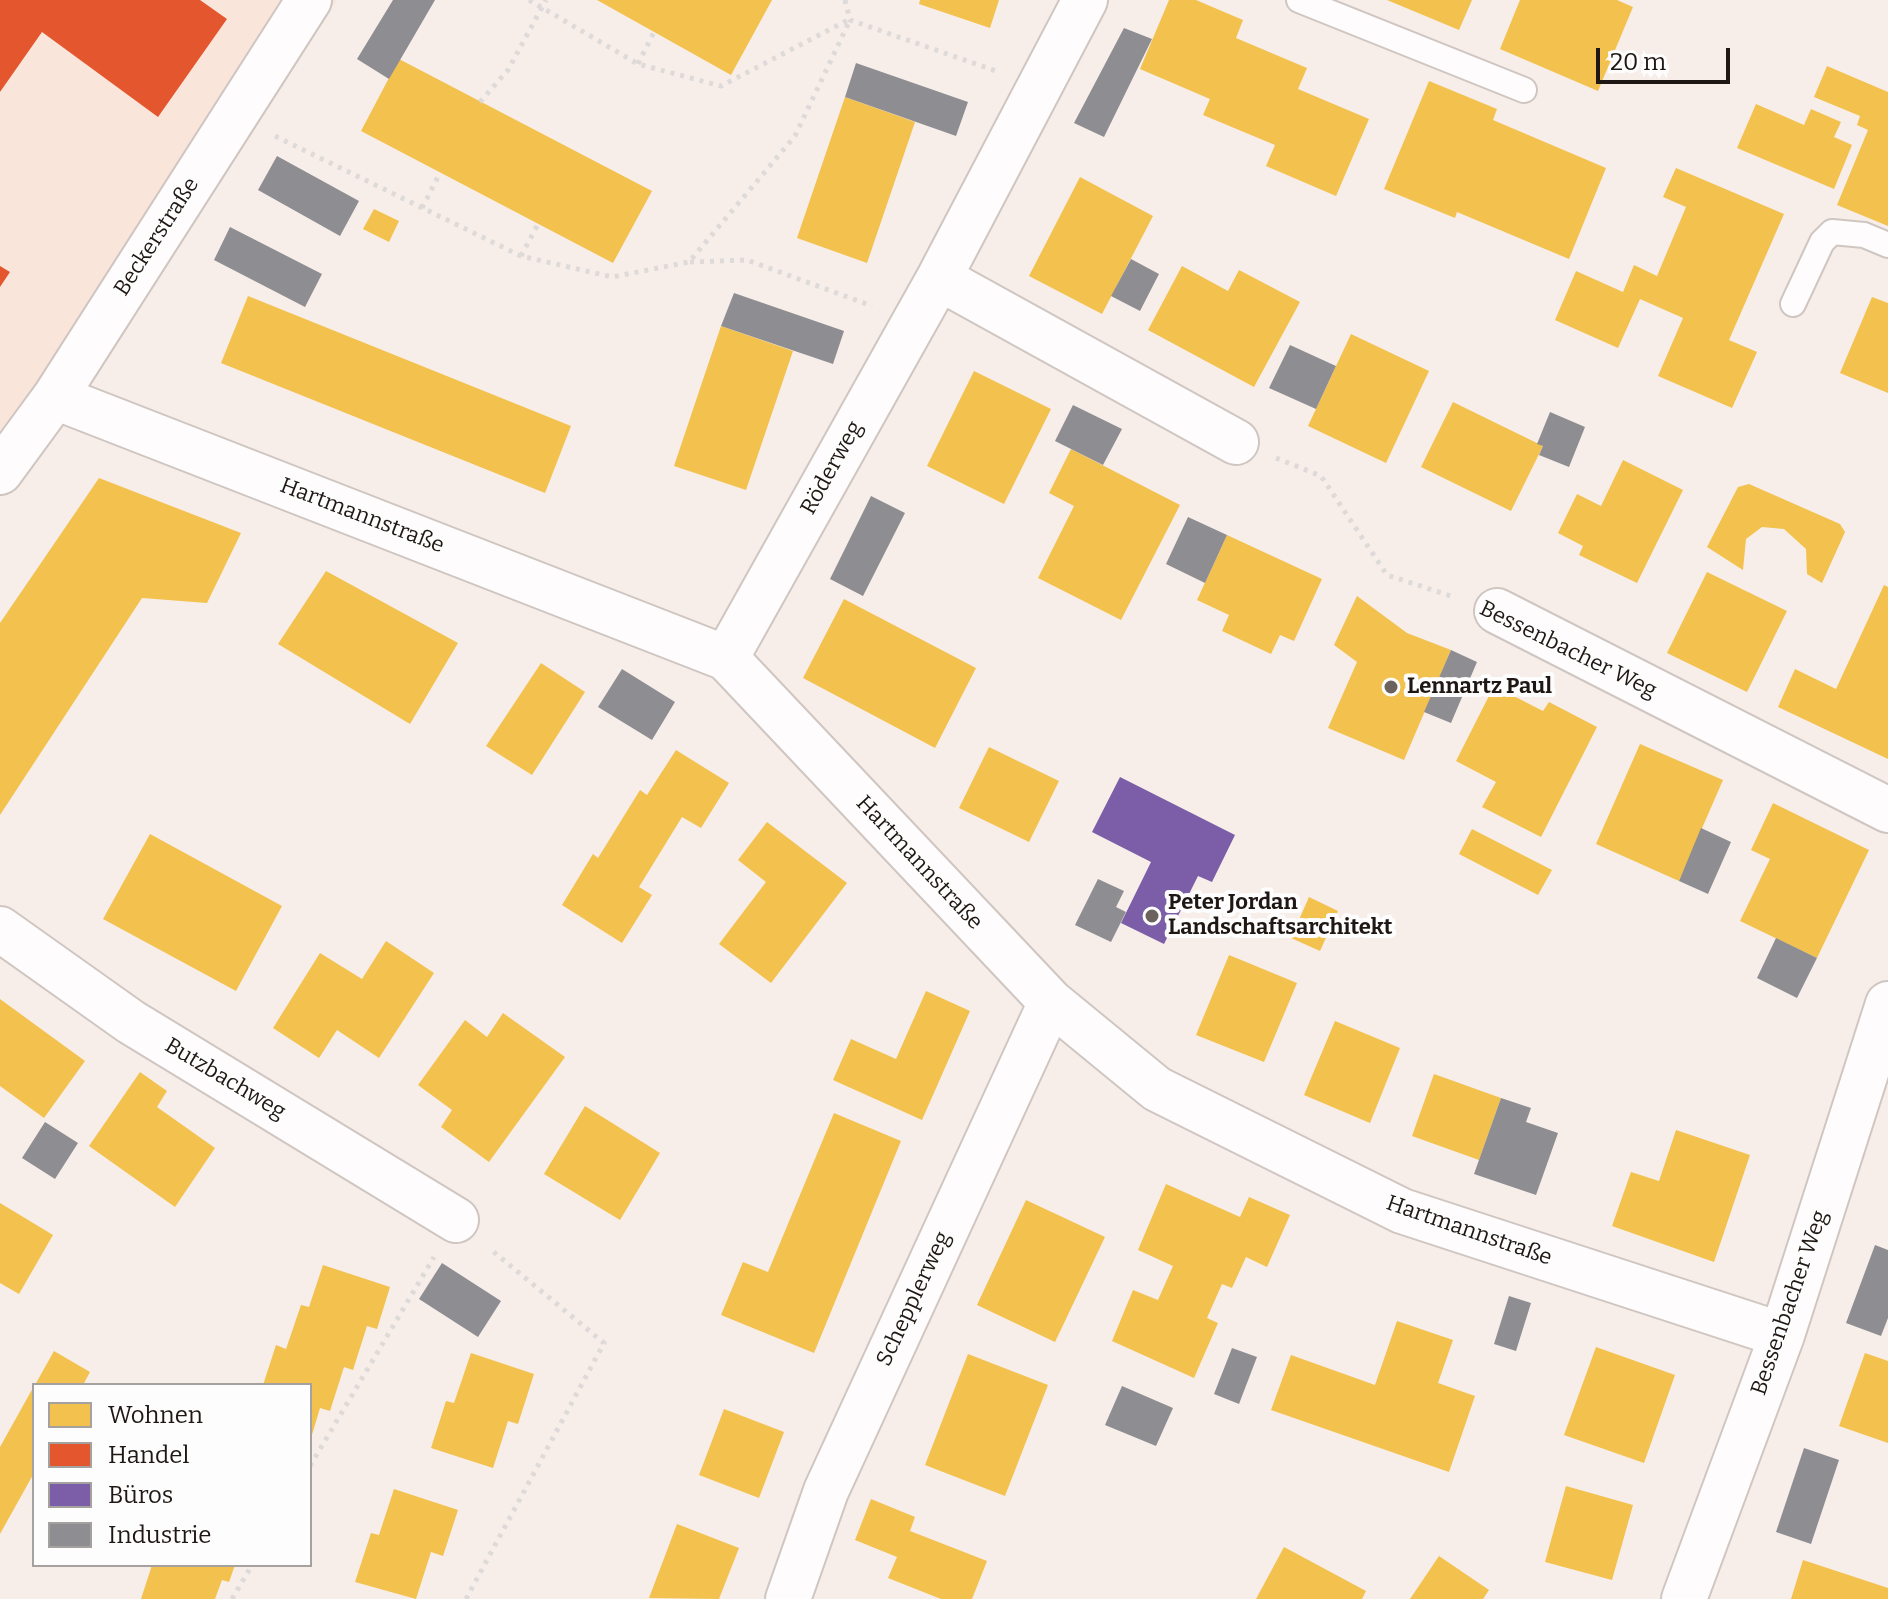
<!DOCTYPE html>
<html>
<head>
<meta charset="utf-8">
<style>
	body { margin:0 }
	#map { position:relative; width:1888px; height:1599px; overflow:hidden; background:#f8eee9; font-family:Bitter,serif }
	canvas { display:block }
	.legend { position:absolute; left:32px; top:1383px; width:280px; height:184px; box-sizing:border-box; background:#fdfdfd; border:2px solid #a4a19f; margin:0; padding:10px 14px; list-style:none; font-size:24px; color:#1f1713 }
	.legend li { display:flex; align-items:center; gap:16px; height:40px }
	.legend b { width:40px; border:2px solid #a4a19f }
	.scale { position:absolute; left:1596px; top:48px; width:134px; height:36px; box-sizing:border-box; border:4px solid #1f1713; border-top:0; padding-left:10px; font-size:24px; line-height:28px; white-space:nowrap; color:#1f1713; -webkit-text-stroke:6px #fdfdfd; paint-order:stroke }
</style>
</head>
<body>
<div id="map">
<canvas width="1888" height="1599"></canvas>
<ul class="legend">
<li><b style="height:22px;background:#f2c14e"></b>Wohnen</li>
<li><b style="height:22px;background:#e4572e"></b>Handel</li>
<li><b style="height:22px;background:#7b5ea7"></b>Büros</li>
<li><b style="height:22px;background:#8d8d92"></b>Industrie</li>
</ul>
<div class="scale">20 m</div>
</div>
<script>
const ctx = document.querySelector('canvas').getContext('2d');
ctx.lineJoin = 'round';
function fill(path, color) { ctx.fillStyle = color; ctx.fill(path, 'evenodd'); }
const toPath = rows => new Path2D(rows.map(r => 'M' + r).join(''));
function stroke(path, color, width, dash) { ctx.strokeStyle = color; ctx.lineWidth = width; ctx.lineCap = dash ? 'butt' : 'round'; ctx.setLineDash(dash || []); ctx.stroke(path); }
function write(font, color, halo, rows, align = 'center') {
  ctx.font = font + ' Bitter,serif'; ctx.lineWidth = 8; ctx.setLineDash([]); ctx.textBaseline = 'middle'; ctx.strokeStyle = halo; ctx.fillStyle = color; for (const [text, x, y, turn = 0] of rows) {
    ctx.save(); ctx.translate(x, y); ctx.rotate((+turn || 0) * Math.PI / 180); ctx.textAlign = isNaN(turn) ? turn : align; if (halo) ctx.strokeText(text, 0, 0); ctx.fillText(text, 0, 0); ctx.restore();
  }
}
const built = toPath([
	[0,0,337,0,28,473,0,451]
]);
const homes = toPath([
	[597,0,772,0,731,75],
	[920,0,999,0,990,28,919,4],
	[1169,0,1196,0,1243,20,1236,38,1307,68,1298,89,1369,119,1336,196,1266,166,1275,145,1203,115,1210,99,1140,69],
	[1387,0,1472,0,1459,30],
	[1520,0,1617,0,1633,7,1598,91,1500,49],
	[399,59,652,191,613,263,361,131],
	[1827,66,1888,92,1888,226,1837,205,1868,130,1857,125,1860,116,1814,97],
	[1429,81,1497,109,1493,120,1606,168,1569,259,1457,212,1455,218,1384,189],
	[845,97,915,122,867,263,797,238],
	[1756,104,1804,125,1811,109,1841,122,1834,137,1852,145,1834,189,1737,148],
	[1676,168,1784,214,1729,340,1757,352,1732,408,1658,376,1683,318,1640,299,1618,348,1555,320,1576,271,1623,292,1634,265,1657,276,1686,207,1663,197],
	[1080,177,1153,216,1102,314,1029,276],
	[374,209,399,221,389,242,363,229],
	[1182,266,1228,291,1239,270,1300,302,1254,387,1148,330],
	[248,296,571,426,545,493,221,363],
	[1872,297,1888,303,1888,393,1840,373],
	[721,326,793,351,746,490,674,466],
	[1351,334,1429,371,1386,463,1308,426],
	[974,371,1051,409,1004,504,927,466],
	[1453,402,1543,446,1511,511,1421,467],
	[1071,449,1180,505,1121,620,1038,578,1074,506,1049,493],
	[1623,460,1683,490,1637,583,1579,555,1583,546,1558,533,1577,494,1601,506],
	[99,478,241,533,207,603,142,598,0,815,0,623],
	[1749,484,1840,524,1845,532,1822,583,1807,574,1806,549,1784,529,1762,527,1746,539,1743,570,1707,547,1738,487],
	[1227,535,1322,579,1294,641,1280,635,1271,654,1222,631,1229,615,1197,600],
	[326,571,458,643,410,724,278,644],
	[1707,572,1787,611,1747,692,1667,653],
	[1884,585,1888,587,1888,759,1778,707,1795,669,1836,689],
	[1357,596,1407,633,1451,650,1404,760,1328,728,1357,662,1334,645],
	[844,599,976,668,935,748,803,678],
	[541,663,585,692,532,775,486,746],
	[1494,686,1543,711,1549,702,1597,727,1541,837,1482,807,1496,782,1456,761],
	[1640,744,1723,780,1679,881,1596,844],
	[989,747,1059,781,1029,842,959,808],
	[676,750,729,783,701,828,682,817,639,887,652,895,622,943,562,905,593,854,598,858,640,790,647,795],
	[1773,803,1869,850,1817,958,1740,921,1770,859,1751,850],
	[767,822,847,883,771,983,719,944,766,882,738,860],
	[1472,829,1552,870,1538,895,1459,854],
	[150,834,282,906,236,991,103,919],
	[1309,897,1338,911,1320,951,1291,938],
	[386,941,434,973,379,1058,337,1030,319,1058,273,1028,320,953,362,979],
	[1229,955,1297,983,1264,1062,1196,1035],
	[926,991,970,1011,922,1120,833,1080,851,1039,896,1059],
	[0,999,85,1061,44,1118,0,1086],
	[503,1013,565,1057,489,1162,441,1127,452,1110,418,1085,465,1020,487,1037],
	[1335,1021,1400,1048,1370,1123,1304,1095],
	[140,1072,167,1091,157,1107,215,1148,175,1207,89,1146],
	[1434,1074,1501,1098,1479,1160,1412,1136],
	[585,1106,660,1153,620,1220,544,1174],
	[834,1113,901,1141,814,1353,721,1315,743,1262,768,1272],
	[1676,1130,1750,1155,1714,1262,1612,1226,1631,1172,1659,1181],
	[1166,1184,1240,1217,1249,1197,1290,1215,1267,1267,1246,1257,1232,1288,1222,1284,1207,1318,1218,1323,1194,1378,1112,1341,1133,1290,1158,1300,1173,1266,1138,1250],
	[1026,1200,1105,1237,1055,1342,977,1305],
	[0,1203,53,1235,19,1294,0,1283],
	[323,1265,390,1287,377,1329,367,1326,353,1370,344,1367,330,1411,320,1408,311,1438,310,1385,263,1385,276,1345,286,1349,301,1305,309,1307],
	[1397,1321,1453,1340,1438,1383,1475,1396,1449,1472,1271,1410,1291,1355,1375,1385],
	[1596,1347,1675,1375,1644,1463,1564,1435],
	[54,1351,90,1372,83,1385,35,1385],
	[471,1353,534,1374,518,1424,508,1421,493,1468,431,1448,446,1401,454,1403],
	[1865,1353,1888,1361,1888,1443,1839,1426],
	[968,1354,1048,1385,1005,1496,925,1465],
	[34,1386,34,1473,0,1534,0,1447],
	[724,1409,784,1432,759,1498,699,1475],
	[1566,1486,1633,1505,1612,1580,1545,1562],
	[394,1489,458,1510,443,1556,431,1552,416,1599,355,1582,371,1533,379,1535],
	[871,1499,915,1517,910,1531,987,1561,972,1599,941,1599,888,1578,897,1557,855,1540],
	[677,1524,739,1548,719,1599,649,1598],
	[1284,1547,1366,1591,1362,1599,1256,1599],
	[1439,1556,1489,1590,1483,1599,1410,1599],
	[1803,1560,1888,1588,1888,1599,1791,1599],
	[152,1565,235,1565,229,1582,222,1580,215,1599,141,1599]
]);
const shops = toPath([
	[0,0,200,0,227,19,158,117,42,32,0,92],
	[0,266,10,272,0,287]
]);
const offices = toPath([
	[1120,777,1235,835,1212,882,1198,876,1164,944,1121,923,1151,862,1092,832]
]);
const industry = toPath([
	[393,0,435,0,389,79,357,59],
	[1124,28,1152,39,1104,137,1074,123],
	[856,63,968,102,956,136,845,97],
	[277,156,359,201,340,236,258,190],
	[230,227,322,274,305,307,214,260],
	[1131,259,1159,274,1140,311,1111,296],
	[734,293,844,331,833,364,721,326],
	[1290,345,1336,366,1316,409,1269,388],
	[1073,405,1122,429,1103,465,1055,441],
	[1550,412,1585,427,1569,467,1539,455,1543,446,1537,444],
	[871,496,905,513,863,596,830,579],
	[1188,517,1227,535,1205,583,1166,564],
	[1451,650,1477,662,1451,723,1424,712],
	[622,669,675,702,652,740,598,707],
	[1701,828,1731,842,1708,894,1679,881],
	[1098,879,1124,891,1116,907,1126,912,1111,942,1075,925],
	[1776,938,1817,958,1797,998,1757,978],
	[1501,1098,1531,1108,1526,1122,1558,1133,1536,1195,1474,1174],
	[45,1122,78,1143,55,1179,22,1158],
	[1875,1245,1888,1250,1888,1318,1881,1336,1846,1323],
	[442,1263,501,1301,478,1337,419,1299],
	[1509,1296,1531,1303,1516,1351,1494,1344],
	[1232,1348,1257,1357,1239,1404,1214,1394],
	[1122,1386,1173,1408,1156,1446,1105,1425],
	[1804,1448,1839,1460,1811,1544,1776,1532]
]);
const path = toPath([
	[529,0,638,64,721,86,848,20],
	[845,0,850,20,996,71],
	[638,64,654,32],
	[480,102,508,70,546,0],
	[275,136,521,256,612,277,689,262,795,136,850,20],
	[422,208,440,173],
	[521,256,538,224],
	[690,262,747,260,872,306],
	[1276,458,1321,476,1387,575,1454,597],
	[310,1466,434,1257],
	[232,1599,252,1565],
	[466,1599,604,1343,489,1248]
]);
const lane = toPath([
	[1299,0,1524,90],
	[1793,304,1822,242,1832,232,1864,235,1888,245]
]);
const street = toPath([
	[939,278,1236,442],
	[55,397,726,658,1051,1002,1157,1089,1402,1211,1782,1335],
	[0,472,55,397,309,0],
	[1497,611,1888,810],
	[726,658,939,278,1085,0],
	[0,929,131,1022,456,1220],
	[788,1599,826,1491,1051,1002],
	[1684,1599,1782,1335,1888,1004]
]);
const markers = [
	[1391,687,8,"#6b625e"],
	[1152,916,8,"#6b625e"]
];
const streetNames = [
	["Beckerstraße",157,237,-57],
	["Röderweg",832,468,-61],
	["Hartmannstraße",362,516,21],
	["Bessenbacher Weg",1568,650,26],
	["Hartmannstraße",919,863,47],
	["Butzbachweg",225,1079,31],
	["Hartmannstraße",1469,1231,19],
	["Schepplerweg",914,1299,-65],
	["Bessenbacher Weg",1790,1303,-71]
];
const poiNames = [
	["Lennartz Paul",1407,687],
	["Peter Jordan",1168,903],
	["Landschaftsarchitekt",1168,928]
];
fill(built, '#fae5db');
fill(homes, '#f2c14e');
fill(shops, '#e4572e');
fill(offices, '#7b5ea7');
fill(industry, '#8d8d92');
stroke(lane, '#cfc6c2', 28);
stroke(street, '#cfc6c2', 48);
stroke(path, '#dddad9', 5, [4, 6]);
stroke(lane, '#fefcfc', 24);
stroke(street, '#fefcfc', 44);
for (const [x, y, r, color] of markers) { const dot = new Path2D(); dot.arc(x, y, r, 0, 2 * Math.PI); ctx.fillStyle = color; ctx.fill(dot); stroke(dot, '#fdfdfd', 3); }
write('22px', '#1f1713', '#fdfdfd', streetNames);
write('bold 22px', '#1f1713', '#fdfdfd', poiNames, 'left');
</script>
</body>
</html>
